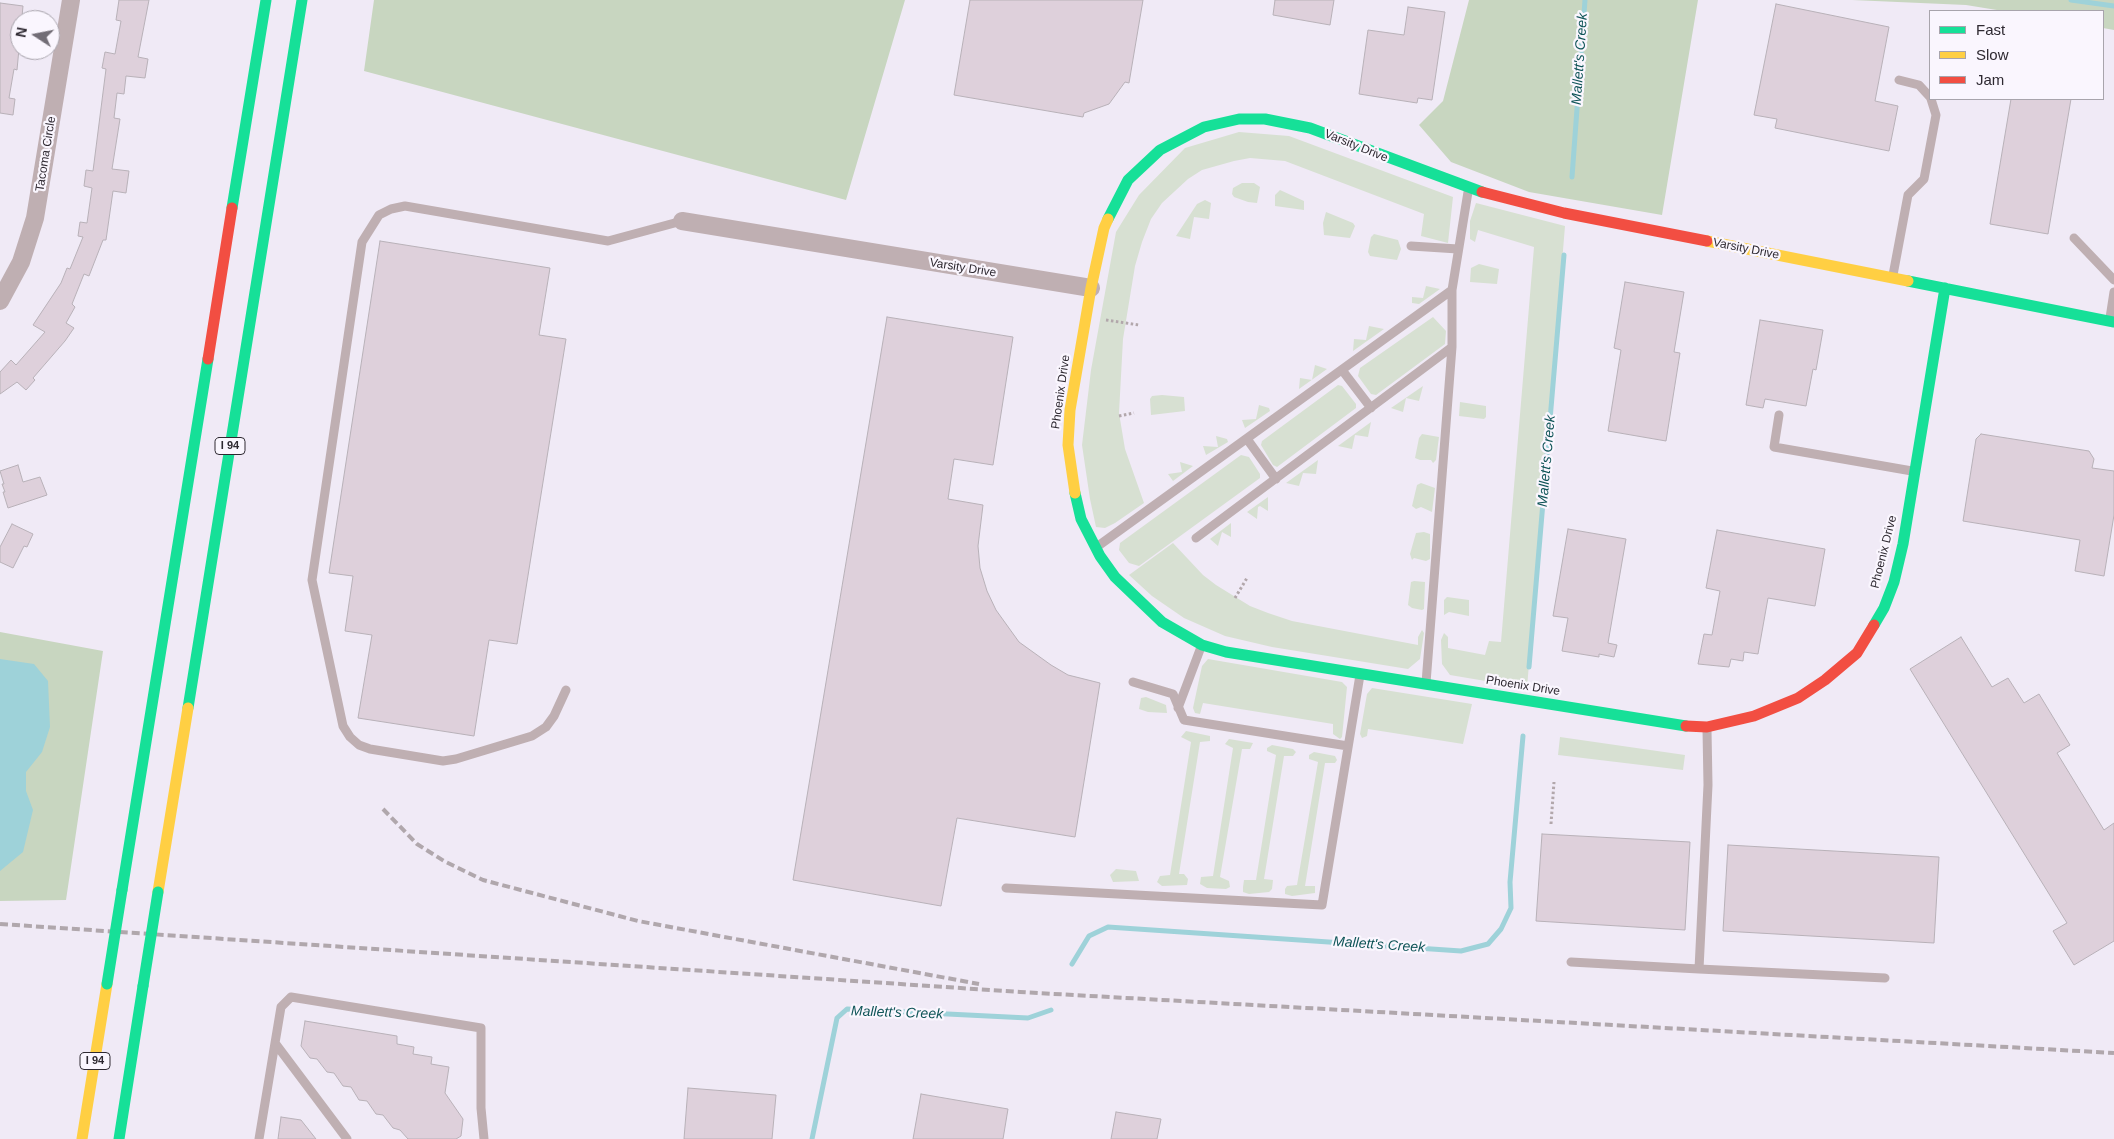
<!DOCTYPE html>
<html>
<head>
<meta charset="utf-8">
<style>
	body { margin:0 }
	#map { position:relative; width:2114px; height:1139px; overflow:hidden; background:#f0eaf6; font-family:Arial,sans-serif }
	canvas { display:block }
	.legend { position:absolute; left:1929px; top:10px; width:175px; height:90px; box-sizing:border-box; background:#faf6fe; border:1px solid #a8a4ac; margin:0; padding:6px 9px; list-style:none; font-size:15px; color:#2e2931 }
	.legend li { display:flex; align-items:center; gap:10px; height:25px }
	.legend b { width:25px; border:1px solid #a8a4ac }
	.north { position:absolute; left:10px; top:10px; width:50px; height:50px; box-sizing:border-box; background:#faf6fe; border:1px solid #a8a4ac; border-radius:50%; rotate:281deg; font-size:14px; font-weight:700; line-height:20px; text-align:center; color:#2e2931 }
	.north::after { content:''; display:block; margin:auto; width:18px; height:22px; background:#726d76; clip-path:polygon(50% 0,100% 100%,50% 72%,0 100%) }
</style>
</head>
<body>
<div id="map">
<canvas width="2114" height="1139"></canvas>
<ul class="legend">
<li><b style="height:6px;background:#16e098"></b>Fast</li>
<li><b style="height:6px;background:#ffcf43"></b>Slow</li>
<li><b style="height:6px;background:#f24e42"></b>Jam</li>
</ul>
<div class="north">N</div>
</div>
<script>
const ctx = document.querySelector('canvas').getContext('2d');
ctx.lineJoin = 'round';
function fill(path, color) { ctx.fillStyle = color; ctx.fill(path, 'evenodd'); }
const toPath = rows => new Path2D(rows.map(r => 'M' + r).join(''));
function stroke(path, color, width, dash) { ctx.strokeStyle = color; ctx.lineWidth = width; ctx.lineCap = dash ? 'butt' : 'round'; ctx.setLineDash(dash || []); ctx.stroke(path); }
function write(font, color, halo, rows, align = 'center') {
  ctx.font = font + ' Arial,sans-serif'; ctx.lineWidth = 4.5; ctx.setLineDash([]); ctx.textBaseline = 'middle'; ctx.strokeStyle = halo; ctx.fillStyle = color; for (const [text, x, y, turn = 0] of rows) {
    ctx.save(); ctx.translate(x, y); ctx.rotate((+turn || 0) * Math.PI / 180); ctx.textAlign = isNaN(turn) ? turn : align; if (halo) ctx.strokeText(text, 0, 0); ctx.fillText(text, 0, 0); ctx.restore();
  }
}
const green = toPath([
	[1239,132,1289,136,1453,197,1448,243,1421,236,1424,214,1285,161,1250,158,1234,161,1202,170,1188,179,1162,203,1151,219,1142,242,1135,266,1123,339,1119,413,1125,449,1144,503,1115,523,1105,528,1096,527,1090,499,1082,445,1091,370,1116,232,1139,195,1185,148],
	[1242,183,1254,183,1260,187,1257,203,1248,202,1234,197,1232,194,1233,188],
	[1280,190,1304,201,1304,210,1275,206,1275,195],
	[1205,200,1211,203,1209,219,1194,217,1190,239,1176,236,1197,204],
	[1476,203,1565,226,1527,688,1450,675,1442,664,1441,640,1444,633,1448,637,1448,648,1485,655,1489,641,1501,642,1534,247,1478,230,1475,242,1470,239,1470,221],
	[1326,212,1353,223,1355,226,1350,238,1324,235,1323,223],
	[1374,234,1398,240,1401,249,1397,260,1370,256,1368,252,1371,237],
	[1479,264,1499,269,1497,284,1470,282,1471,268],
	[1426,286,1440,289,1419,304,1412,303,1412,297,1423,298],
	[1433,317,1446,331,1445,344,1376,395,1371,394,1358,376,1360,368],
	[1369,326,1384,329,1353,351,1354,339,1366,340],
	[1315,365,1327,369,1299,389,1300,378,1312,380],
	[1338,385,1342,386,1356,404,1356,408,1277,467,1273,465,1261,445,1262,441],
	[1423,386,1419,401,1406,398,1403,412,1391,408],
	[1162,395,1184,397,1185,411,1151,415,1150,399,1152,396],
	[1460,402,1486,406,1486,417,1484,419,1459,416],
	[1259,405,1269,408,1270,411,1245,428,1242,420,1256,419],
	[1371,422,1368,437,1355,435,1352,449,1338,446],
	[1422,434,1439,437,1436,460,1433,463,1431,460,1420,460,1415,458,1419,438],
	[1216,436,1227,439,1228,442,1206,455,1203,446,1218,447],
	[1241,455,1249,457,1260,474,1260,478,1139,566,1129,563,1119,550,1120,543],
	[1318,460,1316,474,1303,473,1299,486,1286,483],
	[1180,462,1193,466,1173,481,1168,474,1182,472],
	[1421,483,1435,488,1432,512,1421,507,1416,509,1412,506,1417,485],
	[1268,497,1268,511,1260,506,1258,507,1257,519,1247,512],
	[1231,523,1231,537,1222,532,1218,546,1210,539],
	[1424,532,1430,534,1430,559,1426,561,1414,558,1412,560,1410,554,1416,533],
	[1173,543,1203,575,1216,585,1250,606,1268,613,1292,621,1418,645,1418,637,1422,630,1424,633,1420,659,1408,669,1272,647,1225,636,1184,618,1152,596,1129,575],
	[1414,581,1425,582,1424,609,1422,610,1412,608,1408,605,1411,582],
	[1447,597,1469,600,1469,616,1449,612,1444,615,1444,600],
	[1208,659,1342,682,1347,687,1342,737,1340,739,1333,734,1333,724,1203,703,1200,714,1195,713,1193,708,1202,666],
	[1372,688,1472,704,1463,744,1368,729,1367,736,1362,738,1360,734,1367,694],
	[1146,697,1166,705,1167,713,1148,712,1139,709,1141,698],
	[1186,731,1210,736,1210,741,1200,742,1179,874,1184,874,1188,879,1187,885,1162,886,1157,882,1160,876,1170,875,1191,742,1181,737],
	[1560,737,1685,755,1683,770,1558,755],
	[1229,739,1253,743,1250,749,1242,749,1220,877,1229,881,1230,887,1226,889,1207,888,1200,884,1201,877,1213,876,1233,748,1225,744],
	[1272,745,1293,749,1296,752,1293,756,1284,756,1264,879,1273,880,1272,889,1269,892,1249,894,1243,892,1243,887,1244,880,1256,880,1276,755,1267,751,1267,748],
	[1314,752,1335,756,1337,760,1335,763,1325,763,1305,886,1315,886,1315,893,1292,896,1285,894,1285,889,1287,886,1297,885,1318,762,1309,759,1309,755],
	[1116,869,1136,871,1139,881,1113,882,1110,875]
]);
const forest = toPath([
	[374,0,905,0,846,200,364,71],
	[1469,0,1698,0,1662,215,1529,192,1451,162,1419,125,1443,101],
	[1852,0,2114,0,2114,30,2103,28,2103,11,2003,11,1966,5],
	[0,632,103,651,66,900,0,901]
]);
const water = toPath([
	[0,659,34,664,48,681,50,727,42,752,26,772,26,791,33,810,23,852,0,871]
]);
const stream = toPath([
	[2071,0,2114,6],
	[1572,177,1585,0],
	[1529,667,1564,255],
	[1072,964,1089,936,1108,927,1461,951,1488,944,1501,929,1511,908,1510,882,1523,736],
	[812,1139,837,1018,847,1009,1028,1018,1051,1010]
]);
const building = toPath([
	[119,0,149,0,138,57,148,59,145,78,126,76,124,94,117,93,114,118,120,119,112,169,129,171,126,193,113,191,106,240,103,240,89,276,84,274,72,304,75,307,66,323,74,328,65,341,33,378,35,380,26,390,17,382,0,394,0,372,11,360,16,365,45,332,33,325,61,283,67,268,70,269,83,237,78,236,80,222,87,223,92,188,84,186,86,170,93,171,106,69,102,68,105,52,115,54,121,21,116,20,119,0],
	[970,0,1143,0,1129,83,1125,82,1109,104,1084,113,1083,117,954,95,970,0],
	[1275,0,1334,0,1330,25,1273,15,1275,0],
	[0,3,23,6,17,70,14,69,9,98,15,99,13,115,0,113,0,3],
	[1776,4,1889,27,1875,101,1898,106,1889,151,1775,128,1777,119,1754,115,1776,4],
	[1408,7,1445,12,1432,100,1418,98,1417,103,1359,94,1368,30,1404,35,1408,7],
	[2011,99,2071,99,2048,234,1990,224,2011,99],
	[380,241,550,268,539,335,566,339,517,644,489,640,474,736,358,718,372,635,345,631,353,576,329,573,380,241],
	[1625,282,1684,292,1674,352,1680,353,1666,441,1608,431,1621,350,1614,348,1625,282],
	[887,317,1013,337,993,465,954,459,948,499,983,505,978,546,980,568,987,591,996,610,1019,642,1051,665,1068,675,1100,683,1075,837,957,818,941,906,793,880,887,317],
	[1760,320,1823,330,1816,370,1813,369,1806,406,1765,399,1763,408,1746,405,1760,320],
	[1981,434,2089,451,2094,459,2092,468,2114,471,2114,515,2104,576,2075,571,2080,540,1963,521,1976,439,1981,434],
	[18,465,23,482,40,477,47,495,8,508,3,492,5,492,2,484,4,484,0,471,18,465],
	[12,524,33,534,27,547,24,546,13,568,0,562,0,547,12,524],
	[1568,529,1626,539,1608,643,1617,645,1614,657,1599,654,1599,657,1562,651,1568,618,1553,616,1568,529],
	[1717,530,1825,549,1815,606,1768,598,1758,654,1744,652,1743,661,1731,659,1729,667,1698,664,1704,634,1712,635,1720,591,1706,588,1717,530],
	[1961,637,1992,687,2008,678,2024,703,2039,694,2070,745,2057,753,2104,830,2114,823,2114,941,2074,965,2053,931,2067,923,1910,669,1961,637],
	[1542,834,1690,842,1685,930,1536,921,1542,834],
	[1728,845,1939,857,1934,943,1723,931,1728,845],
	[305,1021,397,1036,397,1044,414,1047,413,1054,432,1057,431,1064,449,1067,445,1093,463,1119,461,1136,456,1139,408,1139,400,1130,393,1128,383,1115,376,1114,367,1101,359,1100,351,1087,343,1086,334,1073,327,1072,317,1059,310,1058,301,1046,305,1021],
	[688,1088,776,1095,772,1139,684,1139,688,1088],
	[921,1094,1008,1109,1003,1139,913,1139,921,1094],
	[1116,1112,1161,1119,1157,1139,1111,1139,1116,1112],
	[281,1117,301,1120,316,1139,278,1139,281,1117]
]);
const path = toPath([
	[1106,320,1139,325],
	[1119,416,1134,413],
	[1235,598,1247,578],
	[1551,824,1554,782]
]);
const lane = toPath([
	[1899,80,1919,85,1930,97],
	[2074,238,2114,280],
	[1411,246,1458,249],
	[1893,275,1908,195,1924,179,1936,115,1931,99],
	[1452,290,1452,347],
	[2110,318,2114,292],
	[1342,370,1371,408],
	[1779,415,1774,447,1912,471],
	[1247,439,1276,479],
	[1196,538,1452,347,1426,683],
	[1098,546,1452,290,1468,192],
	[1133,682,1173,694,1184,720,1348,746],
	[566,690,554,716,546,727,532,736,456,759,443,761,370,749,359,745,350,737,343,726,312,580,362,242,379,215,391,209,405,206,608,241,682,221],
	[1178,708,1201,647],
	[1006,888,1322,905,1360,675],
	[1571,962,1699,969,1708,785,1707,730],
	[1699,969,1885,978],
	[275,1043,347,1139],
	[259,1139,281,1007,291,997,481,1028,481,1108,484,1139]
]);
const street = toPath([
	[682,221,1091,288],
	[0,301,21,262,35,218,71,0]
]);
const fast = toPath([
	[232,208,266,0],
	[1108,219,1128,180,1160,150,1204,127,1239,119,1265,119,1310,128,1482,192],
	[1908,281,2114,322],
	[1075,493,1081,519,1100,556,1115,577,1162,622,1202,645,1226,652,1686,726],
	[1874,625,1884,608,1894,582,1903,544,1945,288],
	[188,708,302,0],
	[122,890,208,359],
	[119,1139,143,986]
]);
const slow = toPath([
	[1707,241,1908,281],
	[1075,493,1068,445,1070,410,1091,288,1104,228,1108,219],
	[158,892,188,708],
	[82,1139,107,984]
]);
const jam = toPath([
	[1482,192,1564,213,1707,241],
	[208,359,232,208],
	[1686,726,1707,727,1754,716,1798,698,1825,680,1857,653,1874,625]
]);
const rail = toPath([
	[383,809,417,844,444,861,483,880,638,921,979,984],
	[0,924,1020,992,2114,1053]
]);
const fastBridge = toPath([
	[107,984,122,890],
	[143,986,158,892]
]);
const shields = [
	[230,446,30],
	[95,1061,30]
];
const shieldNames = [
	["I 94",230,446],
	["I 94",95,1061]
];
const streetNames = [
	["Varsity Drive",1356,146,22],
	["Tacoma Circle",46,154,-81],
	["Varsity Drive",1746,249,11],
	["Varsity Drive",963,268,9],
	["Phoenix Drive",1061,392,-82],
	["Phoenix Drive",1884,552,-76],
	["Phoenix Drive",1523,686,9]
];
const waterNames = [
	["Mallett's Creek",1580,59,-86],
	["Mallett's Creek",1547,461,-85],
	["Mallett's Creek",1379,945,4],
	["Mallett's Creek",897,1013,2]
];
fill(green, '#d7e0d2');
fill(forest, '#c8d6c0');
fill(water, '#9ed2d9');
stroke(stream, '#9ed2d9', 5);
fill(building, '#ded0db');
stroke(building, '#b8b1b8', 1);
stroke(path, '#b2a7ab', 3, [2.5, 2.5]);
stroke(lane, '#bfafb2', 9);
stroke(street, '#bfafb2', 18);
stroke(fast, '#16e098', 11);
stroke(slow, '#ffcf43', 11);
stroke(jam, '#f24e42', 11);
stroke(rail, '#b0a7ac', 4, [8, 4]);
stroke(fastBridge, '#16e098', 11);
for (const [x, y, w] of shields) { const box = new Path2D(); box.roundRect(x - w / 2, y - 8.5, w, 17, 4); ctx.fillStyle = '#faf6fe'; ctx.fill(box); stroke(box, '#2e2931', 1); }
write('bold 11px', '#2e2931', null, shieldNames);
write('12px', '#2e2931', '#faf6fe', streetNames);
write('italic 14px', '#0e5457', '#faf6fe', waterNames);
</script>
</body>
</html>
